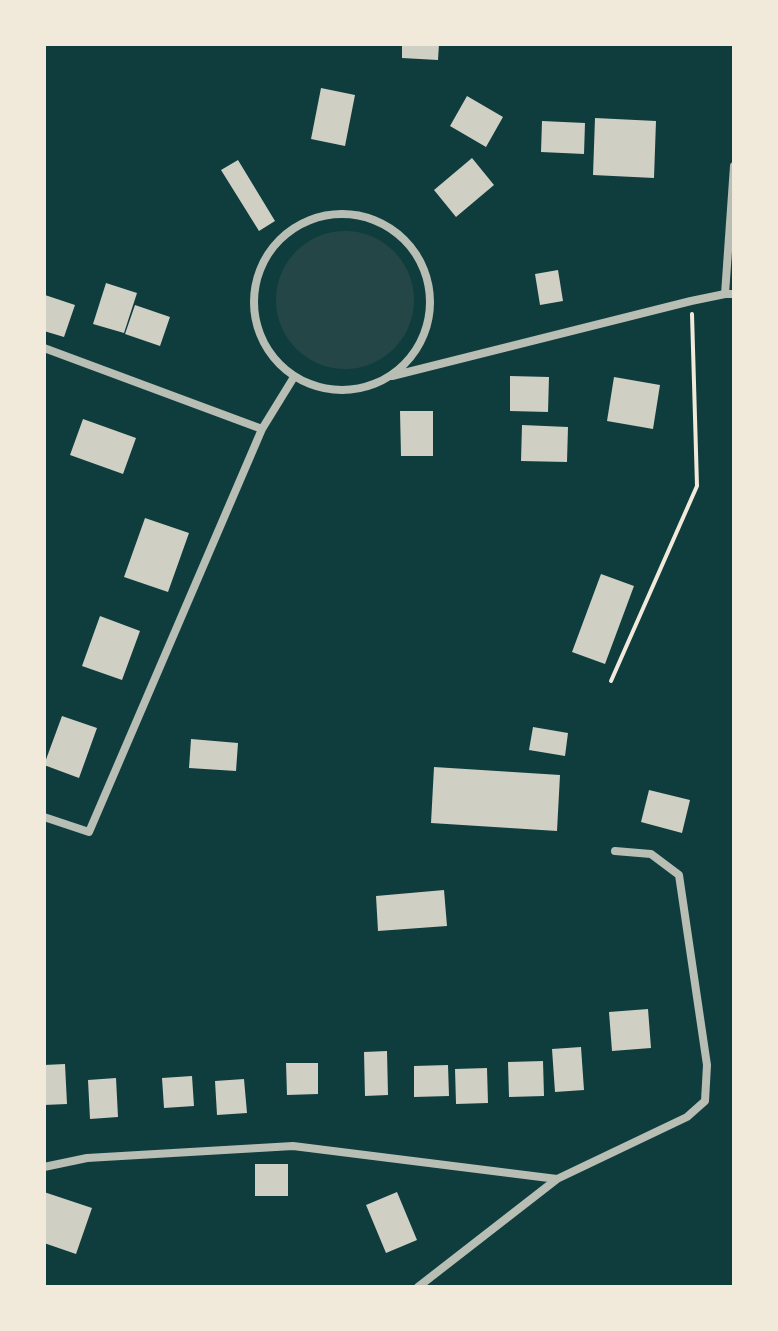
<!DOCTYPE html>
<html>
<head>
<meta charset="utf-8">
<style>
	body { margin:0 }
	#map { position:relative; width:778px; height:1331px; overflow:hidden; background:#0f3d3e; font-family:"Work Sans",sans-serif }
	canvas { display:block }
	.frame { position:absolute; inset:0; border:46px solid #f1e9da; pointer-events:none }
</style>
</head>
<body>
<div id="map">
<canvas width="778" height="1331"></canvas>
<div class="frame"></div>
</div>
<script>
const ctx = document.querySelector('canvas').getContext('2d');
ctx.lineJoin = 'round';
function fill(path, color) { ctx.fillStyle = color; ctx.fill(path, 'evenodd'); }
const toPath = rows => new Path2D(rows.map(r => 'M' + r).join(''));
function stroke(path, color, width, dash) { ctx.strokeStyle = color; ctx.lineWidth = width; ctx.lineCap = dash ? 'butt' : 'round'; ctx.setLineDash(dash || []); ctx.stroke(path); }
const green = toPath([
	'276 300a69 69 0 1 1 138 0a69 69 0 1 1-138 0Z'
]);
const building = toPath([
	[402,44,439,44,438,60,402,58],
	[321,88,355,95,345,146,311,139],
	[467,96,503,117,486,147,450,126],
	[595,118,656,121,654,178,593,175],
	[542,121,585,123,584,154,541,152],
	[472,158,494,185,456,217,434,190],
	[238,160,275,221,259,231,221,170],
	[558,270,563,301,540,305,535,274],
	[106,283,137,293,124,333,93,324],
	[45,295,75,305,64,337,44,331],
	[135,305,170,317,160,346,125,334],
	[510,376,549,377,548,412,510,411],
	[614,377,660,385,653,429,607,421],
	[400,411,433,411,433,456,401,456],
	[83,419,136,438,123,474,70,455],
	[522,425,568,427,567,462,521,461],
	[145,518,189,533,168,592,124,577],
	[601,574,634,586,605,664,572,652],
	[100,616,140,631,122,680,82,666],
	[62,716,97,728,79,778,44,765],
	[533,727,568,733,565,756,529,750],
	[191,739,238,743,236,771,189,768],
	[434,767,560,775,557,831,431,823],
	[649,790,690,800,682,833,641,822],
	[444,890,447,926,378,931,376,896],
	[648,1009,651,1048,612,1051,609,1012],
	[581,1047,584,1090,555,1092,552,1049],
	[387,1051,388,1095,365,1096,364,1052],
	[543,1061,544,1096,509,1097,508,1062],
	[286,1063,318,1063,318,1094,287,1095],
	[65,1064,67,1104,44,1105,44,1065],
	[448,1065,449,1096,414,1097,414,1066],
	[487,1068,488,1103,456,1104,455,1069],
	[192,1076,194,1106,164,1108,162,1078],
	[116,1078,118,1117,90,1119,88,1080],
	[244,1079,247,1113,217,1115,215,1081],
	[255,1164,288,1164,288,1196,255,1196],
	[44,1192,92,1208,76,1254,44,1243],
	[397,1192,417,1240,386,1253,366,1205]
]);
const path = toPath([
	[611,681,697,486,692,314]
]);
const minor = toPath([
	'254 302a88 88 0 1 1 176 0a88 88 0 1 1-176 0Z',
	[725,294,734,166],
	[44,348,262,429],
	[392,376,691,301,725,294,734,294],
	[44,817,89,832,262,429,294,377],
	[44,1167,87,1158,293,1146,557,1179,687,1117,705,1101,707,1065,679,875,651,854,615,851],
	[418,1287,557,1179]
]);
fill(green, '#244646');
fill(building, '#cfcfc3');
stroke(path, '#f1e9da', 4);
stroke(minor, '#b8beb3', 8);
</script>
</body>
</html>
